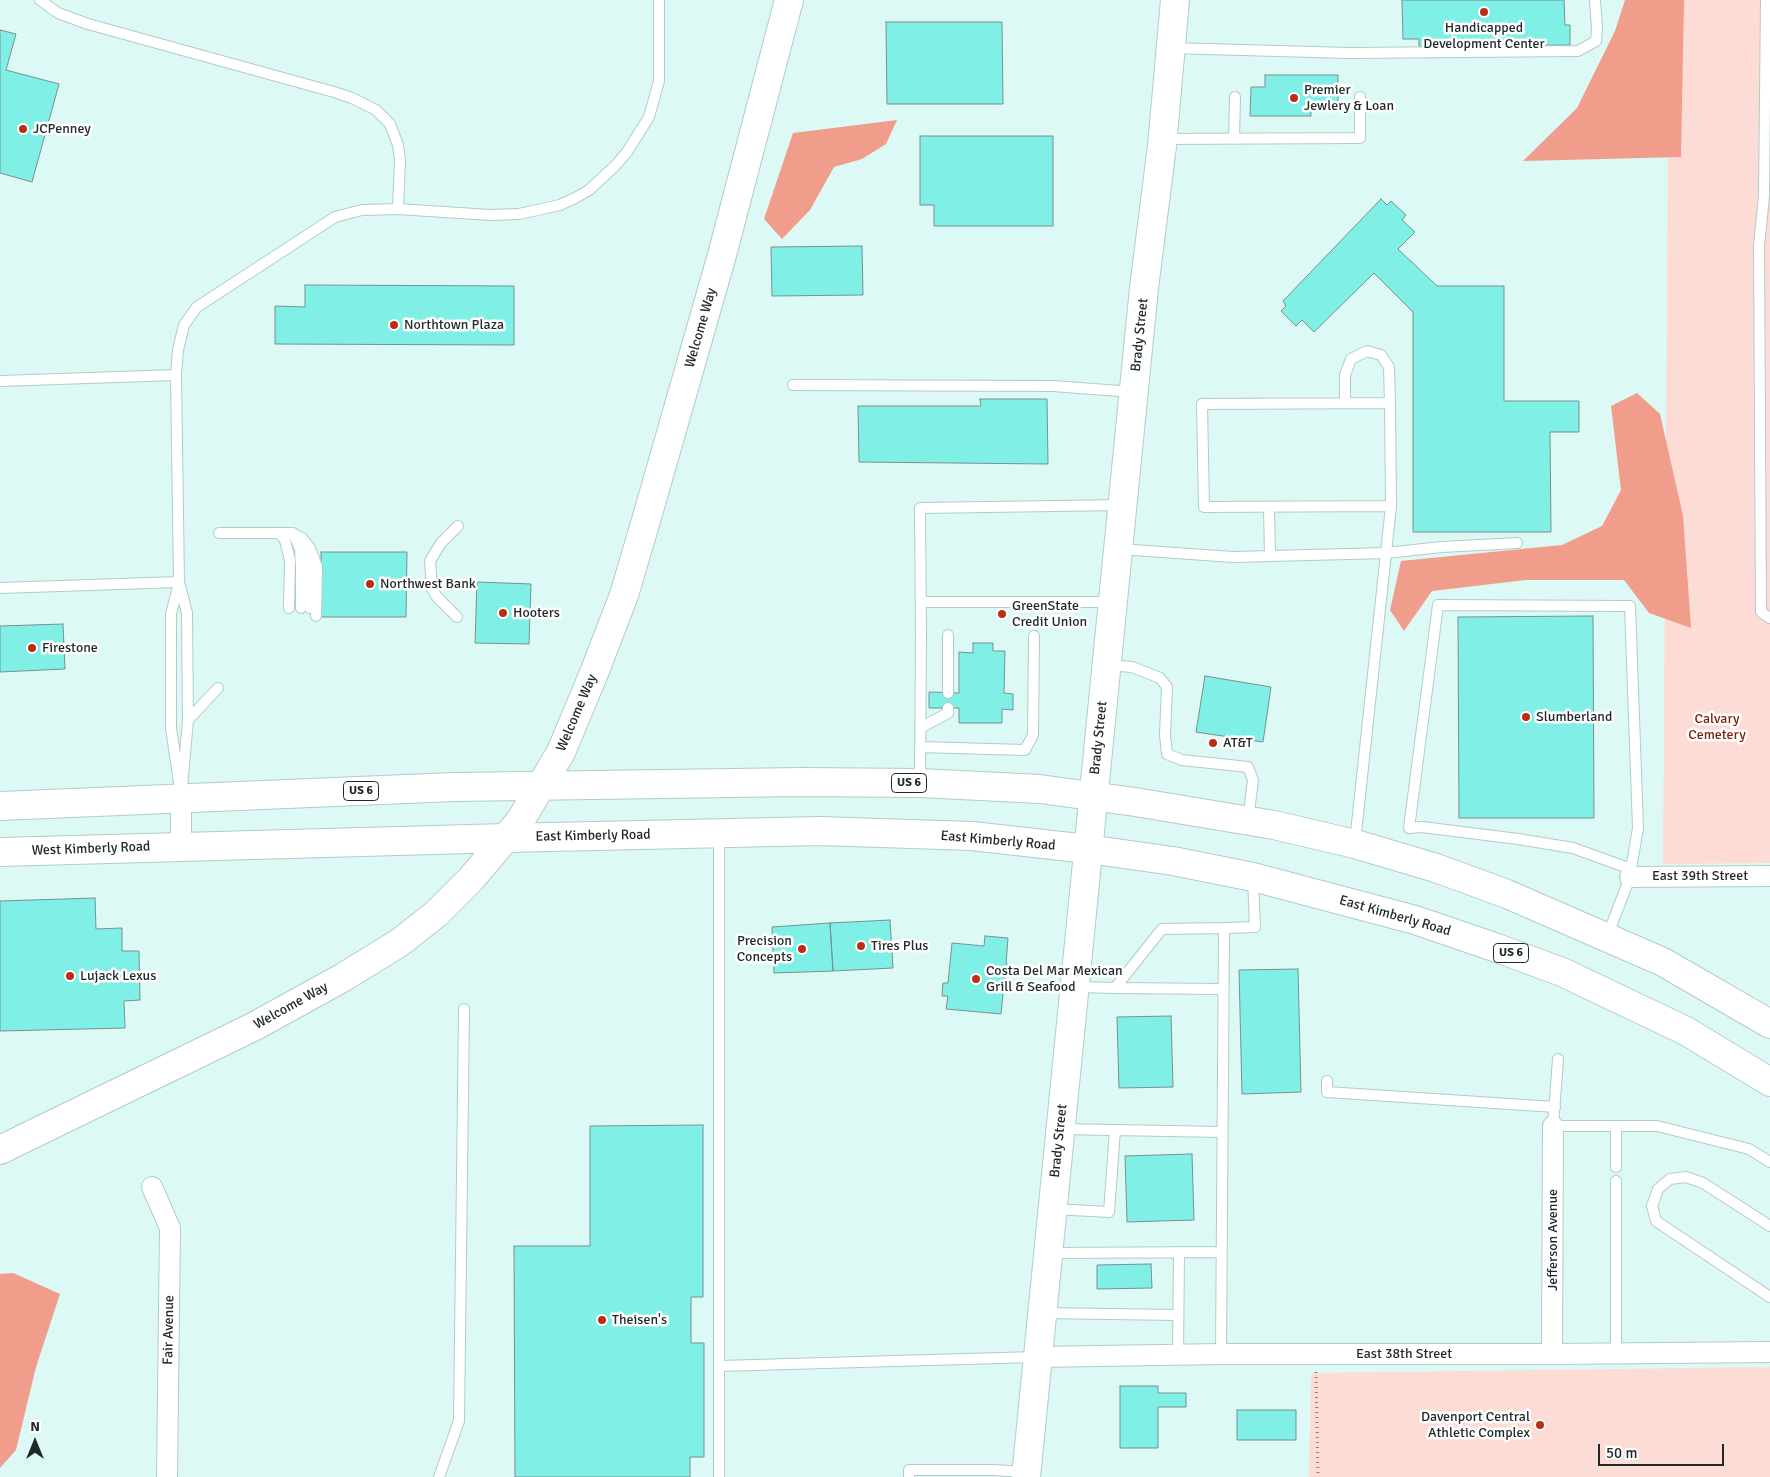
<!DOCTYPE html>
<html>
<head>
<meta charset="utf-8">
<style>
	body { margin:0 }
	#map { position:relative; width:1770px; height:1477px; overflow:hidden; background:#ddf9f6; font-family:Signika,sans-serif }
	canvas { display:block }
	.north { position:absolute; left:10px; top:1417px; width:50px; height:50px; -webkit-text-stroke:4px #fff; paint-order:stroke; rotate:0deg; font-size:14px; font-weight:700; line-height:20px; text-align:center; color:#1f2928 }
	.north::after { content:''; display:block; margin:auto; width:18px; height:22px; background:#1f2928; clip-path:polygon(50% 0,100% 100%,50% 72%,0 100%) }
	.scale { position:absolute; left:1598px; top:1444px; width:126px; height:22px; box-sizing:border-box; border:2px solid #1f2928; border-top:0; padding-left:6px; font-size:15px; line-height:18px; white-space:nowrap; color:#1f2928; -webkit-text-stroke:4px #fff; paint-order:stroke }
</style>
</head>
<body>
<div id="map">
<canvas width="1770" height="1477"></canvas>
<div class="north">N</div>
<div class="scale">50 m</div>
</div>
<script>
const ctx = document.querySelector('canvas').getContext('2d');
ctx.lineJoin = 'round';
function fill(path, color) { ctx.fillStyle = color; ctx.fill(path, 'evenodd'); }
const toPath = rows => new Path2D(rows.map(r => 'M' + r).join(''));
function stroke(path, color, width, dash) { ctx.strokeStyle = color; ctx.lineWidth = width; ctx.lineCap = dash ? 'butt' : 'round'; ctx.setLineDash(dash || []); ctx.stroke(path); }
function write(font, color, halo, rows, align = 'center') {
  ctx.font = font + ' Signika,sans-serif'; ctx.lineWidth = 5; ctx.setLineDash([]); ctx.textBaseline = 'middle'; ctx.strokeStyle = halo; ctx.fillStyle = color; for (const [text, x, y, turn = 0] of rows) {
    ctx.save(); ctx.translate(x, y); ctx.rotate((+turn || 0) * Math.PI / 180); ctx.textAlign = isNaN(turn) ? turn : align; if (halo) ctx.strokeText(text, 0, 0); ctx.fillText(text, 0, 0); ctx.restore();
  }
}
const green = toPath([
	[1669,0,1770,0,1770,863,1663,864],
	[1770,1367,1770,1477,1309,1477,1311,1373]
]);
const forest = toPath([
	[1625,0,1684,0,1681,157,1523,161,1577,108,1615,31],
	[897,120,886,144,862,159,834,167,810,210,782,239,764,219,793,133],
	[1637,393,1660,414,1683,516,1691,628,1649,613,1624,580,1526,580,1432,591,1404,631,1390,610,1401,561,1562,545,1602,526,1621,490,1611,406],
	[13,1273,60,1294,36,1367,16,1450,0,1468,0,1274]
]);
const building = toPath([
	[1402,0,1564,0,1565,25,1570,25,1570,45,1419,47,1419,39,1403,39,1402,0],
	[886,22,1002,22,1003,104,887,104,886,22],
	[0,30,16,34,6,70,59,84,32,182,0,173,0,30],
	[1265,75,1338,75,1338,109,1311,109,1311,116,1250,116,1251,87,1265,87,1265,75],
	[920,136,1053,136,1053,226,934,226,934,205,920,205,920,136],
	[1381,199,1387,205,1391,201,1406,215,1402,220,1415,232,1398,249,1437,286,1504,286,1504,401,1579,401,1579,432,1550,432,1551,532,1413,532,1413,312,1374,273,1314,332,1302,320,1296,326,1281,311,1286,306,1283,301,1381,199],
	[862,246,863,295,772,296,771,247,862,246],
	[305,285,514,286,514,345,275,344,275,306,305,307,305,285],
	[980,399,1047,399,1048,464,859,462,858,406,981,406,980,399],
	[321,552,407,552,406,617,321,617,321,552],
	[477,582,531,584,529,644,475,643,477,582],
	[1593,616,1594,818,1459,818,1458,617,1593,616],
	[63,624,65,669,0,672,0,626,63,624],
	[973,643,993,643,993,651,1005,651,1004,693,1013,694,1013,710,1002,709,1002,723,959,723,959,708,929,708,929,692,959,693,959,652,973,653,973,643],
	[1205,676,1271,687,1263,742,1196,732,1205,676],
	[95,898,96,929,122,928,122,951,139,951,140,1000,124,1001,125,1028,0,1031,0,901,95,898],
	[890,920,893,968,833,971,830,923,890,920],
	[830,923,833,971,774,973,772,927,830,923],
	[985,936,1008,938,1006,964,1010,965,1009,975,1005,974,1001,1014,946,1009,948,996,942,996,943,983,948,983,952,943,984,946,985,936],
	[1298,969,1301,1092,1242,1094,1239,970,1298,969],
	[1171,1016,1173,1087,1119,1088,1117,1017,1171,1016],
	[703,1125,703,1297,691,1297,691,1343,704,1343,704,1457,690,1457,690,1477,515,1477,514,1246,590,1246,590,1126,703,1125],
	[1192,1154,1194,1220,1127,1222,1125,1156,1192,1154],
	[1151,1264,1152,1288,1097,1289,1097,1265,1151,1264],
	[1120,1386,1158,1386,1158,1393,1186,1393,1186,1407,1158,1407,1158,1448,1120,1448,1120,1386],
	[1237,1410,1296,1410,1296,1440,1237,1440,1237,1410]
]);
const path = toPath([
	[1316,1372,1318,1477]
]);
const lane = toPath([
	[40,0,58,13,88,24,334,92,352,98,376,110,390,124,398,145,400,160,398,209],
	[1766,0,1764,196,1759,246,1761,612,1770,618],
	[1171,48,1349,53,1578,51,1596,41,1597,28,1595,0],
	[1163,139,1360,138,1360,97],
	[1234,139,1235,97],
	[0,381,176,375],
	[793,385,1053,386,1133,392],
	[1345,403,1345,375,1351,359,1367,351,1381,355,1389,367,1390,403],
	[1391,506,1204,507,1202,404,1390,403,1391,506,1386,553,1442,547,1517,543],
	[1269,507,1270,556],
	[219,533,279,533,285,540,290,560,289,608],
	[279,533,293,533,300,549,301,566,301,608],
	[294,534,302,538,310,548,310,608],
	[1119,549,1233,557,1386,553,1355,842],
	[312,553,317,567,316,616],
	[0,588,179,582],
	[921,602,1112,602],
	[457,617,437,597,432,589,430,561,441,543,458,526],
	[1107,665,1132,667,1160,678,1167,687,1165,735,1167,754,1182,760,1248,767,1253,780,1248,820],
	[948,693,948,635],
	[188,720,218,688],
	[920,728,948,713,948,708],
	[920,747,1025,750,1033,735,1034,636],
	[179,782,171,728,171,614,179,583],
	[920,782,921,635,920,508,1122,505],
	[181,798,188,720,187,613,179,582,176,375,178,350,184,325,197,307,335,217,362,210,398,209,490,215,519,214,560,205,575,198,589,190,615,166,627,152,649,117,659,81,659,0],
	[719,833,719,1477],
	[1607,937,1630,877,1631,869,1638,828,1630,606,1438,605,1409,828,1422,827,1518,839,1573,848,1631,869],
	[1076,987,1115,988],
	[1223,989,1115,988,1162,929,1224,928],
	[1558,1059,1553,1126,1657,1126,1749,1149,1770,1162],
	[1327,1081,1327,1092,1555,1107],
	[1616,1126,1616,1167],
	[1061,1129,1222,1132],
	[1616,1181,1616,1353],
	[1053,1209,1109,1212,1115,1130],
	[1770,1226,1703,1183,1686,1177,1670,1179,1658,1189,1652,1206,1656,1221,1770,1297],
	[1049,1253,1221,1252],
	[1043,1313,1178,1315],
	[1221,1354,1224,928,1255,927,1253,878],
	[1178,1355,1179,1253],
	[719,1366,1036,1357],
	[439,1477,459,1421,464,1009],
	[909,1477,909,1470,993,1470,1025,1472]
]);
const street = toPath([
	[181,799,181,846],
	[1630,877,1770,876],
	[152,1187,170,1228,167,1477],
	[1552,1354,1553,1126],
	[1037,1357,1221,1354,1552,1354,1770,1352]
]);
const primary = toPath([
	[0,806,454,787,801,782,920,783,1040,789,1135,802,1274,825,1355,844,1436,868,1507,894,1663,962,1770,1024],
	[0,852,506,838,819,831,972,836,1088,849,1173,861,1253,877,1415,920,1497,948,1562,972,1686,1031,1770,1082]
]);
const highway = toPath([
	[0,1150,255,1026,342,978,399,943,436,914,471,879,520,821,561,752,594,673,624,595,647,517,722,255,789,0],
	[1026,1477,1144,288,1162,146,1175,0]
]);
const markers = [
	[1484,12,5,"#b92e14"],
	[1294,98,5,"#b92e14"],
	[23,129,5,"#b92e14"],
	[394,325,5,"#b92e14"],
	[370,584,5,"#b92e14"],
	[503,613,5,"#b92e14"],
	[1002,614,5,"#b92e14"],
	[32,648,5,"#b92e14"],
	[1526,717,5,"#b92e14"],
	[1213,743,5,"#b92e14"],
	[861,946,5,"#b92e14"],
	[802,949,5,"#b92e14"],
	[70,976,5,"#b92e14"],
	[976,979,5,"#b92e14"],
	[602,1320,5,"#b92e14"],
	[1540,1425,5,"#b92e14"]
];
const shields = [
	[909,783,35],
	[361,791,35],
	[1511,953,35]
];
const shieldNames = [
	["US 6",909,783],
	["US 6",361,791],
	["US 6",1511,953]
];
const poiNames = [
	["Handicapped",1484,28,"center"],
	["Development Center",1484,44,"center"],
	["Premier",1304,90],
	["Jewlery & Loan",1304,106],
	["JCPenney",33,129],
	["Northtown Plaza",404,325],
	["Northwest Bank",380,584],
	["GreenState",1012,606],
	["Credit Union",1012,622],
	["Hooters",513,613],
	["Firestone",42,648],
	["Slumberland",1536,717],
	["AT&T",1223,743],
	["Precision",792,941,"right"],
	["Concepts",792,957,"right"],
	["Tires Plus",871,946],
	["Costa Del Mar Mexican",986,971],
	["Grill & Seafood",986,987],
	["Lujack Lexus",80,976],
	["Theisen's",612,1320],
	["Davenport Central",1530,1417,"right"],
	["Athletic Complex",1530,1433,"right"]
];
const streetNames = [
	["Welcome Way",701,328,-74],
	["Brady Street",1140,335,-84],
	["Welcome Way",577,713,-67],
	["Brady Street",1099,738,-84],
	["East Kimberly Road",593,836,-1],
	["East Kimberly Road",998,841,5],
	["West Kimberly Road",91,849,-2],
	["East 39th Street",1700,876],
	["East Kimberly Road",1395,916,16],
	["Welcome Way",291,1006,-29],
	["Brady Street",1059,1141,-84],
	["Jefferson Avenue",1553,1240,-90],
	["Fair Avenue",169,1330,-89],
	["East 38th Street",1404,1354]
];
const parkNames = [
	["Calvary",1717,719],
	["Cemetery",1717,735]
];
fill(green, '#fddcd5');
fill(forest, '#f09d8c');
fill(building, '#80f0e7');
stroke(building, '#77918f', 1);
stroke(lane, '#b1ccc9', 12);
stroke(street, '#b1ccc9', 22);
stroke(primary, '#b1ccc9', 30);
stroke(highway, '#b1ccc9', 30);
stroke(path, '#778987', 3, [1, 4]);
stroke(lane, '#fff', 10);
stroke(street, '#fff', 20);
stroke(primary, '#fff', 28);
stroke(highway, '#fff', 28);
for (const [x, y, r, color] of markers) { const dot = new Path2D(); dot.arc(x, y, r, 0, 2 * Math.PI); ctx.fillStyle = color; ctx.fill(dot); stroke(dot, '#fff', 2); }
for (const [x, y, w] of shields) { const box = new Path2D(); box.roundRect(x - w / 2, y - 9.5, w, 19, 4); ctx.fillStyle = '#fff'; ctx.fill(box); stroke(box, '#1f2928', 1); }
write('bold 12px', '#1f2928', null, shieldNames);
write('14px', '#1f2928', '#fff', poiNames, 'left');
write('14px', '#1f2928', '#fff', streetNames);
write('14px', '#7e1e0d', '#fff', parkNames);
</script>
</body>
</html>
